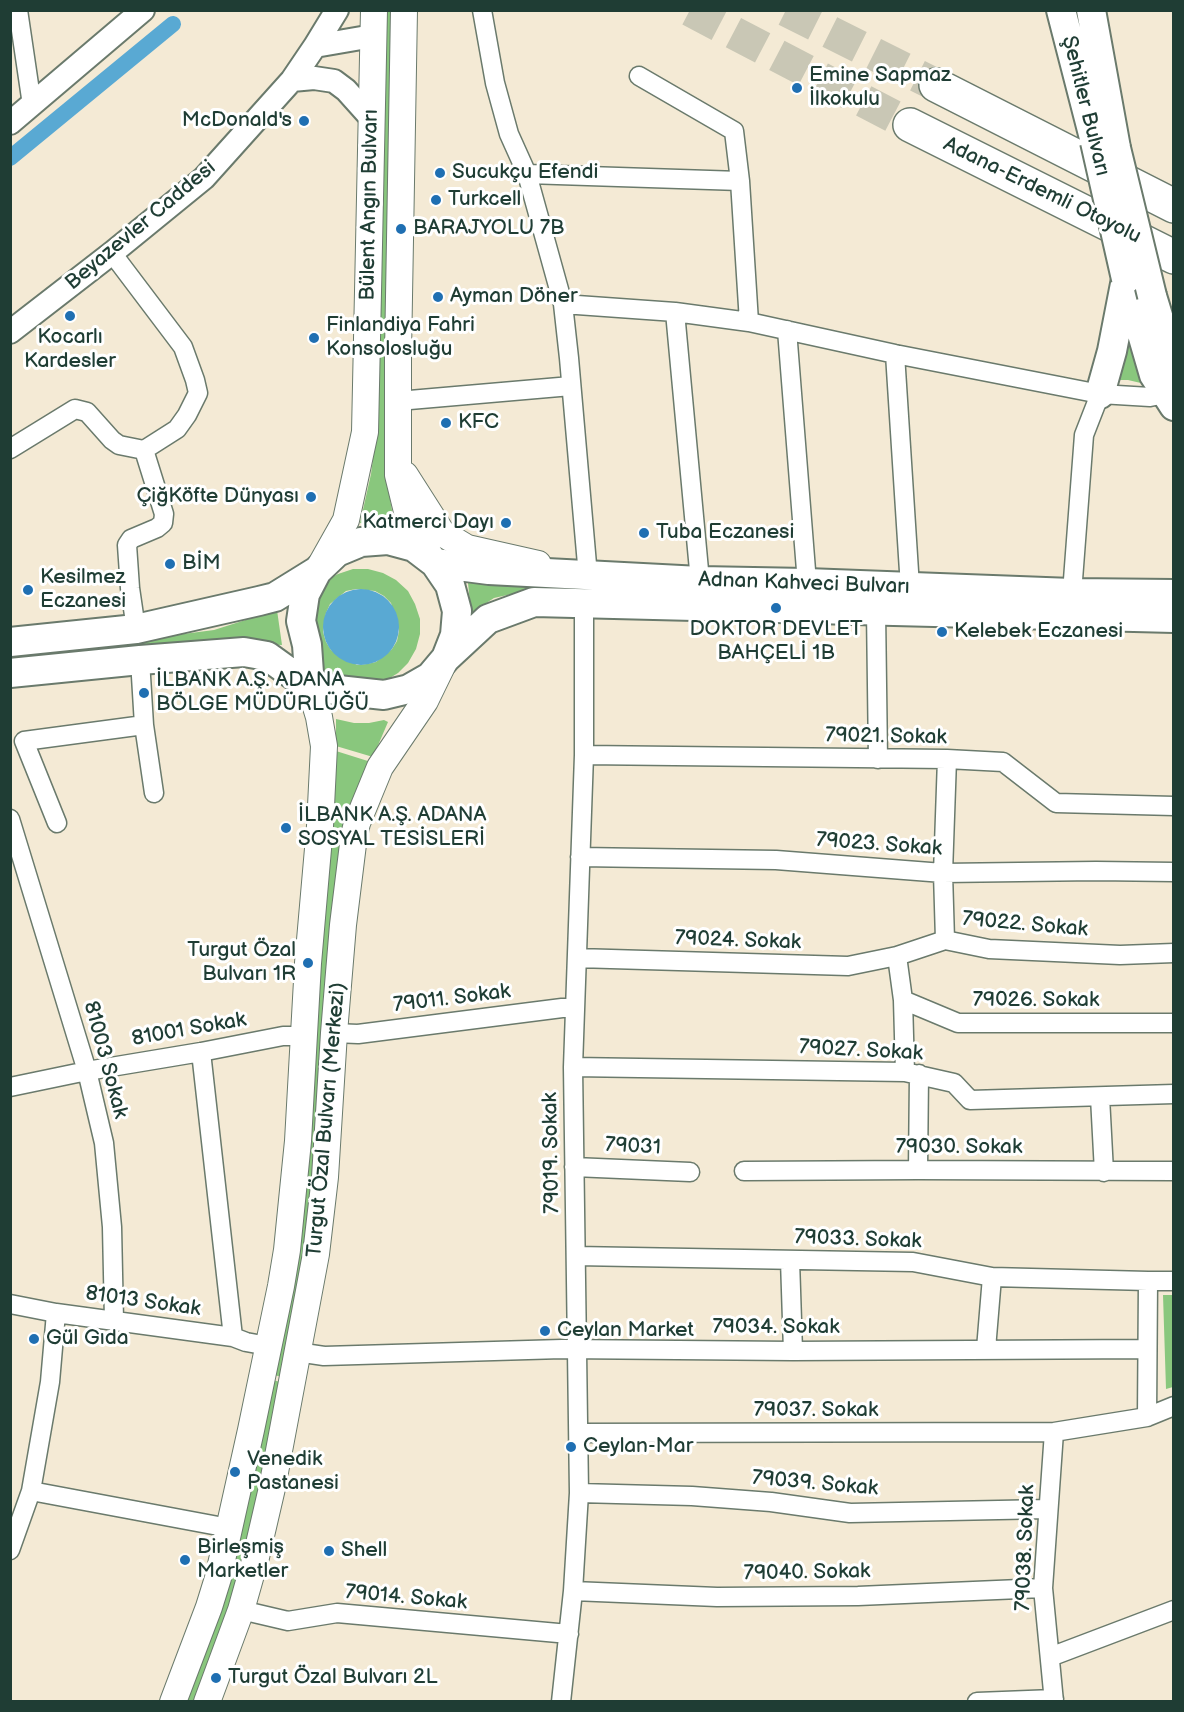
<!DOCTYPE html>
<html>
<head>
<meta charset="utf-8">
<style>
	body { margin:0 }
	#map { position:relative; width:1184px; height:1712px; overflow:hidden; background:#f4ead5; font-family:"Balsamiq Sans",sans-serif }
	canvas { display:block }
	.frame { position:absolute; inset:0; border:12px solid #1f3d34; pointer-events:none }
</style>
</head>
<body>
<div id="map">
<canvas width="1184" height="1712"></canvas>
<div class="frame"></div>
</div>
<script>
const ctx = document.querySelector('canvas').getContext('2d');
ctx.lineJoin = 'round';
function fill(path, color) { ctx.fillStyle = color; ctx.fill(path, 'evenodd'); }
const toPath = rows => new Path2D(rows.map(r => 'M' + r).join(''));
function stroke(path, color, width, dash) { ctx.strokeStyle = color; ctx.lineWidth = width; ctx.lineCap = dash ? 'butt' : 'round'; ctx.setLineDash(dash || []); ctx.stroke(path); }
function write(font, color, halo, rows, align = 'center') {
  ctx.font = font + ' "Balsamiq Sans",sans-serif'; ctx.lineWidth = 6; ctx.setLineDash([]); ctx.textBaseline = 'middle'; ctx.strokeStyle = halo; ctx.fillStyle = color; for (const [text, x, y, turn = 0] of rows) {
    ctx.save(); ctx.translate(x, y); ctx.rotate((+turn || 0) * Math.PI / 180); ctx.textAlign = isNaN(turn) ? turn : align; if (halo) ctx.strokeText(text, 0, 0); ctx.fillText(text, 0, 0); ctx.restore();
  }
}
const green = toPath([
	[386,11,391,11,387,248,386,476,395,527,360,523,371,474,378,420],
	[1124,318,1145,384,1128,380,1110,380],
	[353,569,368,569,383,573,396,580,408,591,415,604,420,619,420,634,416,649,408,663,398,673,385,681,339,682,326,674,315,664,303,636,325,581,338,574],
	[356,589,375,591,384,596,391,603,399,631,397,641,392,649,376,662,367,664,357,665,331,650,326,642,323,632,326,613,330,604,346,591],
	[468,583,698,592,525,591,494,598,471,613],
	[277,610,282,645,215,643,11,662,11,653,114,643,214,630],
	[336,719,354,723,369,723,384,720,388,722,373,757,336,746],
	[336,751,371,762,355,793,345,820,340,840,327,976,309,1222,282,1377,274,1375,322,938],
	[1163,1295,1174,1295,1173,1387,1166,1389],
	[273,1380,280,1382,263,1467,244,1552,237,1550],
	[236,1553,243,1555,228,1608,194,1701,186,1702]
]);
const water = toPath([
	'323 627a38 38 0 1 1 76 0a38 38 0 1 1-76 0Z'
]);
const canal = toPath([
	[10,158,173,24]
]);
const motorwayTunnel = toPath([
	[690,10,910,125],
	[786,10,936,85]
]);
const minor = toPath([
	[18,10,32,105],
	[482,10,495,83,509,134,527,174,563,304,569,358,588,576],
	[639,76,734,131,740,181,749,322],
	[527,174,740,181],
	[112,253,183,347,195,380,198,393,187,415,177,429,144,450,164,514,163,523,157,528,131,539,127,545,130,588,136,629],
	[563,304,675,312,749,322,895,354,1100,394,1150,397,1165,394],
	[675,312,700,581],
	[787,330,807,583],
	[895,354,910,587],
	[398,401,571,386],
	[10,449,75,409,87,412,112,440,119,445,144,450],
	[1072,593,1084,435,1100,394],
	[876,611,878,759],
	[140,660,144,725,154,793],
	[584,755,947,759,1003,762,1056,803,1174,806],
	[947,759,943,873,945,940,989,949,1120,955,1174,953],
	[10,819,87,1071,104,1143,112,1227,114,1320],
	[57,823,24,741,144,725],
	[580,857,776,860,943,873,1096,871,1174,872],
	[897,956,903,1000,905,1072],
	[577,958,848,966,897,956,945,940],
	[903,1000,958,1023,1174,1023],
	[334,1033,358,1034,562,1008,574,1008],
	[201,1052,233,1337],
	[573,1067,905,1072,954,1083,970,1100,1174,1094],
	[10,1087,87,1071,201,1052,283,1036,304,1036],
	[1100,1097,1104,1172],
	[574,1167,690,1172],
	[918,1170,919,1074],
	[744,1171,918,1170,1174,1171],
	[576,1256,913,1262,992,1277,1148,1281,1174,1281],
	[790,1260,793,1351],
	[10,1304,56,1313,233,1337,246,1342,268,1346],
	[986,1349,992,1277],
	[297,1352,324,1356,562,1349,793,1351,1147,1349],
	[1147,1417,1148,1281],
	[1054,1432,1043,1588,1054,1702],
	[579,1433,1054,1432,1147,1417,1174,1406],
	[31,1491,229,1528],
	[579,1493,692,1496,771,1502,850,1513,1048,1509],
	[10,1550,31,1491,50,1382,56,1313],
	[573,1591,717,1597,858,1596,1043,1588],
	[241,1610,288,1621,337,1613,569,1634],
	[1050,1657,1174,1610],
	[561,1702,573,1591,579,1493,573,1067,584,755,584,603],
	[977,1702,1054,1699]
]);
const tertiary = toPath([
	[315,46,337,10],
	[292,80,314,78,334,81,346,90,372,119],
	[10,123,143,10],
	[10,332,112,253,204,178,292,80,315,46,373,36]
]);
const secondary = toPath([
	[404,10,398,354,398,475,411,528,433,560],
	[405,475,442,533,467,548,538,564],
	[319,568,346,520,365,432,374,10],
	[173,1702,209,1607,218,1578,251,1430,281,1286,287,1250,298,1141,308,963,320,826,324,746,319,717,310,687],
	[207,1702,241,1610,256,1557,272,1488,316,1254,325,1177,334,1033,343,925,354,836,357,823,380,767,425,701,443,664]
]);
const primary = toPath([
	[1061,10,1095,142],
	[1091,10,1116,148],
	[1126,279,1154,375,1174,406],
	[1152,296,1174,368],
	[1100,394,1112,351,1125,284],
	[435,563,489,570,700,581,807,583,1072,593,1174,594],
	[10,642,136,629,259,601,275,597,317,571],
	[447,657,488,619,534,602,1174,618],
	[10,673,140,660,244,652,267,656,310,687,384,695,409,689,430,677,446,658,455,635,457,611,450,585,435,563,414,547,388,540,361,542,337,552,317,571,305,594,301,621,307,645,310,687]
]);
const motorway = toPath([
	[936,85,1174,206],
	[910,125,1174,257]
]);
const primaryBridge = toPath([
	[1095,142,1126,279],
	[1116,148,1152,296]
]);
const markers = [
	[797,88,6,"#1f6fb2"],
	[304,121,6,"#1f6fb2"],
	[440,173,6,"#1f6fb2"],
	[436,200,6,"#1f6fb2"],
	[401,229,6,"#1f6fb2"],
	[438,297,6,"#1f6fb2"],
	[70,316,6,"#1f6fb2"],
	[314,338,6,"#1f6fb2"],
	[446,423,6,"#1f6fb2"],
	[311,497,6,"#1f6fb2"],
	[506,523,6,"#1f6fb2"],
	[644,533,6,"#1f6fb2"],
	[170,564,6,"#1f6fb2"],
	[28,590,6,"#1f6fb2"],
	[776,608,6,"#1f6fb2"],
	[942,632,6,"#1f6fb2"],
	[144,693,6,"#1f6fb2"],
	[286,828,6,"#1f6fb2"],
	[308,963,6,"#1f6fb2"],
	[545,1331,6,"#1f6fb2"],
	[34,1339,6,"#1f6fb2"],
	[571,1447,6,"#1f6fb2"],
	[235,1472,6,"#1f6fb2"],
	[329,1551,6,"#1f6fb2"],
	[185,1560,6,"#1f6fb2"],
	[216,1678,6,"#1f6fb2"]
];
const poiNames = [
	["Emine Sapmaz",809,76],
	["İlkokulu",809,100],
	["McDonald's",292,121,"right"],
	["Sucukçu Efendi",452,173],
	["Turkcell",448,200],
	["BARAJYOLU 7B",413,229],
	["Ayman Döner",450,297],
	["Finlandiya Fahri",326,326],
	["Konsolosluğu",326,350],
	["Kocarlı",70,338,"center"],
	["Kardesler",70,362,"center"],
	["KFC",458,423],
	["ÇiğKöfte Dünyası",299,497,"right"],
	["Katmerci Dayı",494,523,"right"],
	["Tuba Eczanesi",656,533],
	["BİM",182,564],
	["Kesilmez",40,578],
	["Eczanesi",40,602],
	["DOKTOR DEVLET",776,630,"center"],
	["BAHÇELİ 1B",776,654,"center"],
	["Kelebek Eczanesi",954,632],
	["İLBANK A.Ş. ADANA",156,681],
	["BÖLGE MÜDÜRLÜĞÜ",156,705],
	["İLBANK A.Ş. ADANA",298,816],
	["SOSYAL TESİSLERİ",298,840],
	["Turgut Özal",296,951,"right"],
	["Bulvarı 1R",296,975,"right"],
	["Ceylan Market",557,1331],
	["Gül Gıda",46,1339],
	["Ceylan-Mar",583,1447],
	["Venedik",247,1460],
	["Pastanesi",247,1484],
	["Birleşmiş",197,1548],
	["Marketler",197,1572],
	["Shell",341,1551],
	["Turgut Özal Bulvarı 2L",228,1678]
];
const streetNames = [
	["Şehitler Bulvarı",1085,106,76],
	["Adana-Erdemli Otoyolu",1042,191,26],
	["Bülent Angın Bulvarı",370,205,-89],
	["Beyazevler Caddesi",141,226,-40],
	["Adnan Kahveci Bulvarı",804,584,2],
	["79021. Sokak",886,737,1],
	["79023. Sokak",879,845,4],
	["79022. Sokak",1025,925,5],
	["79024. Sokak",738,941,2],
	["79011. Sokak",452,999,-7],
	["79026. Sokak",1036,1001],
	["81001 Sokak",189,1030,-10],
	["79027. Sokak",861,1051,3],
	["81003 Sokak",105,1060,75],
	["Turgut Özal Bulvarı (Merkezi)",327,1120,-85],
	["79031",633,1147,3],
	["79030. Sokak",959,1148],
	["79019. Sokak",552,1153,-91],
	["79033. Sokak",858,1240,2],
	["81013 Sokak",143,1302,8],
	["79034. Sokak",776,1328],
	["79037. Sokak",816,1411],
	["79039. Sokak",815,1484,5],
	["79038. Sokak",1026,1548,-88],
	["79040. Sokak",807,1573,-1],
	["79014. Sokak",406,1598,5]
];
fill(green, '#89c77d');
fill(water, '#59a9d3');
stroke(canal, '#59a9d3', 16);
stroke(motorwayTunnel, '#c9c7b5', 33, [33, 16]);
stroke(minor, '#6a7a6c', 21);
stroke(tertiary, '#6a7a6c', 26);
stroke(secondary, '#6a7a6c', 28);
stroke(primary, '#6a7a6c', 32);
stroke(motorway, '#6a7a6c', 36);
stroke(minor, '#fff', 18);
stroke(tertiary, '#fff', 22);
stroke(secondary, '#fff', 26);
stroke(primary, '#fff', 28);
stroke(motorway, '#fff', 33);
stroke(primaryBridge, '#6a7a6c', 32, []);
stroke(primaryBridge, '#fff', 28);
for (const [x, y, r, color] of markers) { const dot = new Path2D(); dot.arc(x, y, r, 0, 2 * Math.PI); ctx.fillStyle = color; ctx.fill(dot); stroke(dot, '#fff', 2); }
write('21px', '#1f3d34', '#fff', poiNames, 'left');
write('21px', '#1f3d34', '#fff', streetNames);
</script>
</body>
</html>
